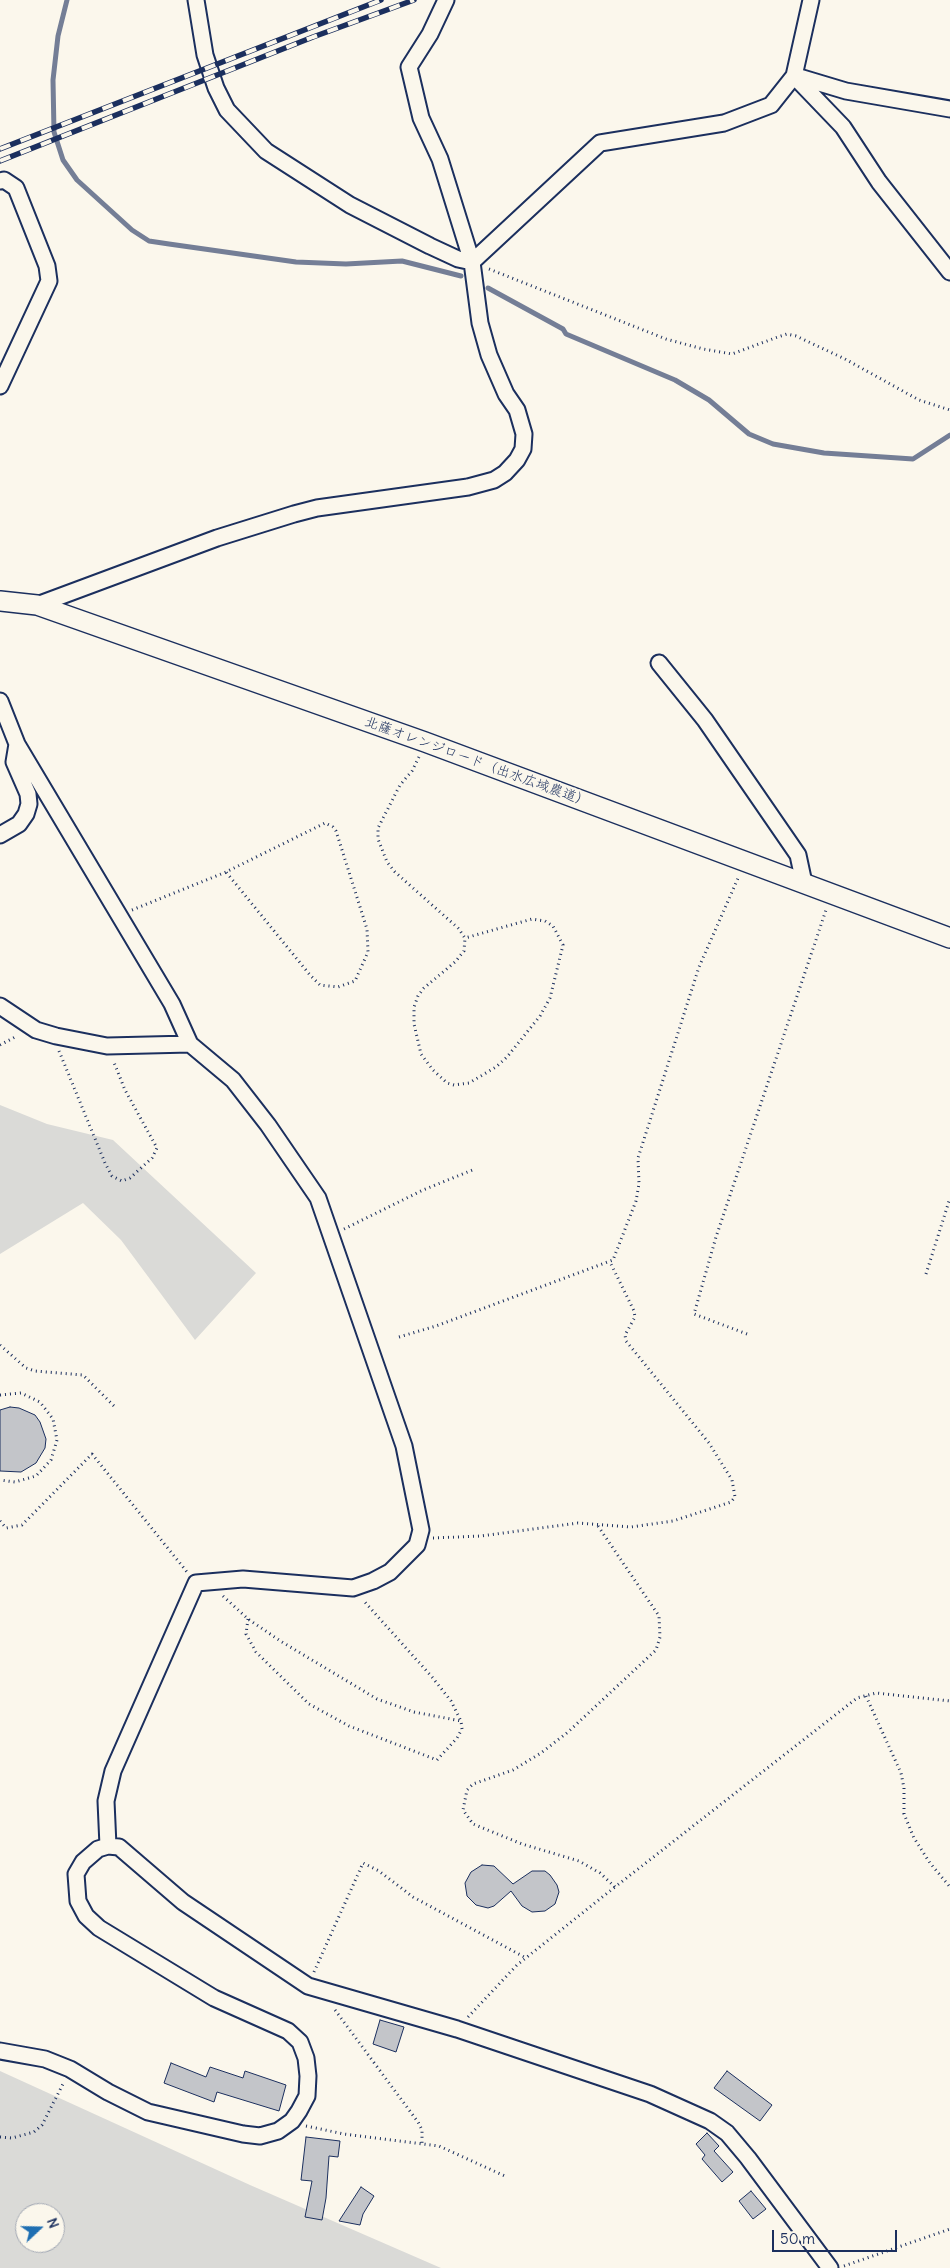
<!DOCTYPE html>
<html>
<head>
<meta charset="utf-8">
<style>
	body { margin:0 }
	#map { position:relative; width:950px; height:2268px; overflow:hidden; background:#fbf7ec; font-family:Delius,sans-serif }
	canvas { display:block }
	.north { position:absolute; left:15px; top:2203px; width:50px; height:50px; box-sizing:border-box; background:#fbf7ec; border:1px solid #a1a7b3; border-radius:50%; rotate:69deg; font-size:14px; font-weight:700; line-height:20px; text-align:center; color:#1b2f5e }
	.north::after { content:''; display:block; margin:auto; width:18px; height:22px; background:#1f6fb2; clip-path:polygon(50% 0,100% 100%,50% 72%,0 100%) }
	.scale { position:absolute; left:772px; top:2230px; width:125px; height:22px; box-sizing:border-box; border:2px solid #1b2f5e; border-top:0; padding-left:6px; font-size:15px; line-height:18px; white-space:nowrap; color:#1b2f5e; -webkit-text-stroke:4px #fbf7ec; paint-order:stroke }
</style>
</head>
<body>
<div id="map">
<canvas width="950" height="2268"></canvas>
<div class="north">N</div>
<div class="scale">50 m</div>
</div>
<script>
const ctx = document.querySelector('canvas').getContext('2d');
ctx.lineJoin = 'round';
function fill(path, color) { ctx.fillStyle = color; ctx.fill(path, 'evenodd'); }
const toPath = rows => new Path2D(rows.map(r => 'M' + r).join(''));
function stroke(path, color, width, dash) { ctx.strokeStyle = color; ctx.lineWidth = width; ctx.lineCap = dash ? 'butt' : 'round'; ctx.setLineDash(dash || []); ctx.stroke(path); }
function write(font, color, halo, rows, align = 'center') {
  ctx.font = font + ' Delius,"Klee One",sans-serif'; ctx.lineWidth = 4; ctx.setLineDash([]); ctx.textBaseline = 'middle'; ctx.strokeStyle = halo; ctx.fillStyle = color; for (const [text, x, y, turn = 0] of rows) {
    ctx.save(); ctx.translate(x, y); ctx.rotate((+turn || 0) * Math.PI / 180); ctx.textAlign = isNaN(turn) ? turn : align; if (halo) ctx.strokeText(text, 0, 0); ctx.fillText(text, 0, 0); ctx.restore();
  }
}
const green = toPath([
	[0,1105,47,1124,113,1140,256,1273,195,1340,121,1240,83,1203,0,1254],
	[0,2071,250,2185,441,2268,0,2268],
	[25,2213,55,2213,55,2243,25,2243]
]);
const stream = toPath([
	[67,0,58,36,53,80,54,132,63,160,77,180,132,230,149,241,169,244,296,262,346,264,402,261,461,276],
	[488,288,563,329,566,334,675,380,709,400,749,434,773,444,824,453,913,459,950,435]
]);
const building = toPath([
	[10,1407,19,1408,35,1415,40,1422,46,1439,45,1448,36,1463,21,1472,0,1471,0,1410,10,1407],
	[482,1865,494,1866,513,1884,532,1871,545,1871,550,1875,557,1885,559,1892,555,1904,545,1911,532,1912,522,1906,511,1891,494,1906,488,1908,476,1905,467,1896,465,1883,471,1872,482,1865],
	[380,2020,404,2027,396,2052,373,2044,380,2020],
	[171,2063,206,2077,210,2067,243,2078,245,2071,286,2085,279,2111,217,2092,214,2102,164,2083,171,2063],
	[727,2071,772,2105,760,2121,714,2088,727,2071],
	[707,2133,719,2146,714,2151,733,2172,722,2182,702,2159,705,2155,696,2144,707,2133],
	[306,2137,340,2141,338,2157,329,2156,326,2198,322,2220,305,2217,312,2181,301,2180,306,2137],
	[361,2187,374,2196,363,2214,360,2225,339,2221,361,2187],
	[751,2191,766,2209,753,2219,739,2201,751,2191]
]);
const path = toPath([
	[489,269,666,339,703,349,732,354,775,338,787,334,796,336,845,359,919,400,950,410],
	[419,757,412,771,400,785,378,828,378,839,387,862,395,872,458,928,465,938,464,951,455,962,424,988,418,996,414,1007,414,1024,421,1054,433,1070,447,1083,454,1085,469,1083,496,1067,507,1057,540,1016,550,998,563,945,553,926,545,921,532,919,465,938],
	[132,910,226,872,325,823,333,827,336,831,367,929,368,952,355,981,338,987,320,985,310,975,226,872],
	[0,1045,17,1036],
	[59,1051,105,1163,112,1176,122,1181,130,1178,152,1158,157,1148,125,1090,113,1060],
	[344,1229,423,1190,475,1169],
	[926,1274,950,1198],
	[747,1334,694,1314,716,1237,826,910],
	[399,1337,436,1326,613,1260,636,1201,639,1184,638,1158,699,967,739,876],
	[0,1345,26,1368,35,1371,83,1375,116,1408],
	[0,1395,21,1393,40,1402,53,1419,57,1440,51,1460,36,1476,15,1482,0,1480],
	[0,1521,6,1528,22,1525,92,1454,187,1572],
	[598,1526,659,1616,660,1637,656,1650,568,1732,541,1753,513,1770,473,1784,467,1790,463,1810,473,1824,522,1844,579,1861,600,1873,615,1887,857,1698,876,1693,950,1701],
	[433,1538,481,1536,578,1523,631,1527,673,1521,731,1502,735,1497,732,1480,709,1443,626,1341,625,1335,635,1317,634,1311,610,1262],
	[223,1596,248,1619,282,1642,377,1699,414,1712,461,1721],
	[248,1619,246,1634,256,1652,309,1704,349,1726,437,1760,457,1738,462,1729,461,1721,451,1701,432,1677,363,1600],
	[866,1696,901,1773,904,1788,904,1814,914,1838,930,1863,950,1887],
	[314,1972,363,1863,379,1871,413,1897,526,1958],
	[335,2010,418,2122,422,2130,422,2144],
	[468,2017,517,1965,615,1887],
	[306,2126,344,2134,439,2146,507,2177],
	[0,2137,12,2138,34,2132,42,2125,64,2082],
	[844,2266,950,2229]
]);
const minor = toPath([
	[196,0,205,55,216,88,227,110,266,151,350,205,430,246,458,259,472,262],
	[794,76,843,127,879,182,950,272],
	[796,76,846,91,950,109],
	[0,181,4,180,16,188,47,266,49,281,0,386],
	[472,262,600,143,724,123,771,105,794,76,811,0],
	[37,605,217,538,294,514,317,508,468,487,494,480,505,473,517,460,523,449,524,434,517,410,506,394,489,355,480,323,472,262,440,159,421,118,409,67,430,34,446,0],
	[659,663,705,720,798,855,804,883],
	[0,701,17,744,172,1004,190,1044,233,1080,268,1125,318,1198,404,1446,421,1530,417,1545,390,1572,373,1581,353,1588,243,1579,196,1583,113,1771,106,1801,108,1846],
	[0,835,19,824,26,814,29,804,28,794,14,762,17,744],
	[0,1006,36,1030,56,1036,107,1046,190,1044],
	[0,2051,45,2059,70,2069,108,2092,148,2112,243,2134,260,2136,278,2131,292,2121,299,2111,307,2096,308,2076,306,2058,300,2042,288,2031,214,1998,99,1928,86,1916,78,1901,76,1874,83,1862,98,1849,108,1846,119,1847,183,1902,308,1986,457,2029,650,2094,710,2121,727,2133,748,2158,830,2268]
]);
const tertiary = toPath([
	[0,601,37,605,425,742,950,938]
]);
const rail = toPath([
	[0,149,381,0],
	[0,161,313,37,414,0]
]);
const streetNames = [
	["北薩オレンジロード（出水広域農道）",477,762,20]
];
fill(green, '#dadad7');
stroke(stream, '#747e96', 5);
fill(building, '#c3c5c9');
stroke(building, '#1b2f5e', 1);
stroke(minor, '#1b2f5e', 19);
stroke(tertiary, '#1b2f5e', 22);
stroke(path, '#1b2f5e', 3, [1, 4]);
stroke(minor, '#fbf7ec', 15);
stroke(tertiary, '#fbf7ec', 19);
stroke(rail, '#1b2f5e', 5.5);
stroke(rail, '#fbf7ec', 4, [11]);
write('14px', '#1b2f5e', '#fbf7ec', streetNames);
</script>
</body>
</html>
